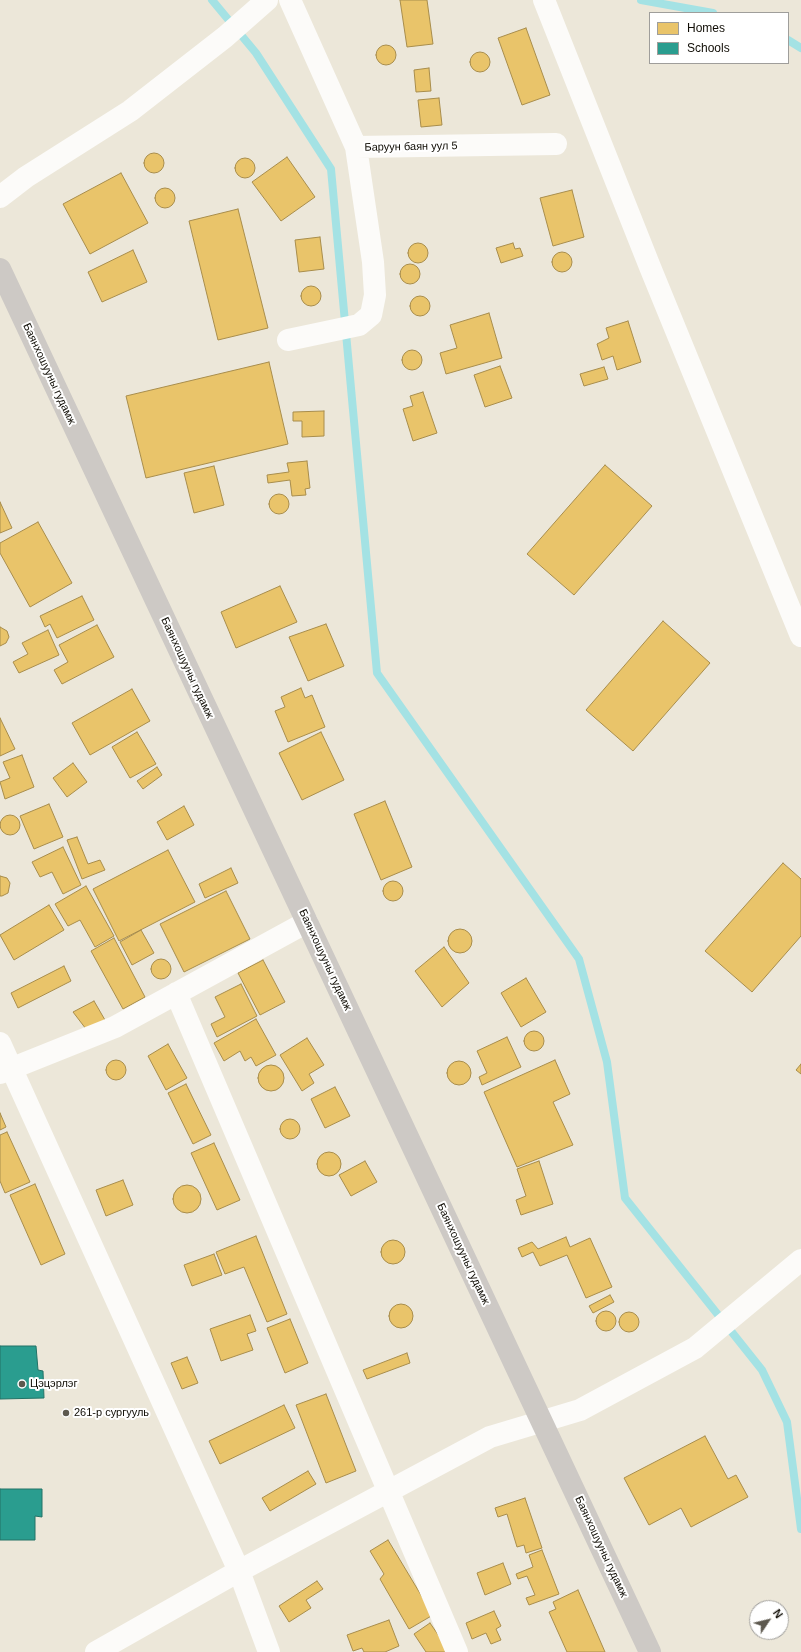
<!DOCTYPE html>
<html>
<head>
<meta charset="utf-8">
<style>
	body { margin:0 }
	#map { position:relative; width:801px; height:1652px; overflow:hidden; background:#ece7d9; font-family:Helvetica,sans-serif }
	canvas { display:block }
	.legend { position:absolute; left:649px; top:12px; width:140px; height:52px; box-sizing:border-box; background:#fff; border:1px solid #9f9e9b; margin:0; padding:5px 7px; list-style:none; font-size:12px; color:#100d05 }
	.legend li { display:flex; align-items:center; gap:8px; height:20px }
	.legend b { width:20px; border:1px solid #9f9e9b }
	.north { position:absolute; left:749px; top:1600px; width:40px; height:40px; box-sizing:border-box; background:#fff; border:1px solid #9f9e9b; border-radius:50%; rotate:55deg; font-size:11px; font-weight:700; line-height:16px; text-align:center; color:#100d05 }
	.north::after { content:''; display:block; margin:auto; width:14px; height:18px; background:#5d594f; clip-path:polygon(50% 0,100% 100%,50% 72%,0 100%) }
</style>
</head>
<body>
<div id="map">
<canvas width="801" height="1652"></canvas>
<ul class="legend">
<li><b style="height:11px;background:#e9c46a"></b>Homes</li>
<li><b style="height:11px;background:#2a9d8f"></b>Schools</li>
</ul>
<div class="north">N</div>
</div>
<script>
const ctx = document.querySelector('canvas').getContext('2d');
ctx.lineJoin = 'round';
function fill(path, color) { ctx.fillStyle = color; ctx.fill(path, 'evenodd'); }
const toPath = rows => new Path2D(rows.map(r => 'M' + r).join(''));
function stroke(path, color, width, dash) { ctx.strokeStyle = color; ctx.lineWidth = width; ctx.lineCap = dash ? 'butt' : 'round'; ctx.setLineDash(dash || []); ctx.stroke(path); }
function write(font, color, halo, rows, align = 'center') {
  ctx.font = font + ' Helvetica,sans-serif'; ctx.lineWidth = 4; ctx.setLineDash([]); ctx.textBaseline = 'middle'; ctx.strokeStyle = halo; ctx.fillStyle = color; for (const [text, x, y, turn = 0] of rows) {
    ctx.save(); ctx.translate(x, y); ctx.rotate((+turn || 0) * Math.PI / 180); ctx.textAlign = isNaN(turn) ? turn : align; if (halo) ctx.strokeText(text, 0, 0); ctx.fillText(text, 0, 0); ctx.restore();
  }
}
const homes = toPath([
	[400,0,427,0,433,44,407,47,400,0],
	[526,28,550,95,522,105,498,38,526,28],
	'376 55a10 10 0 1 1 20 0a10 10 0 1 1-20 0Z',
	'470 62a10 10 0 1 1 20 0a10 10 0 1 1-20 0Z',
	[429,68,431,91,416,92,414,70,429,68],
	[439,98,442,125,421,127,418,100,439,98],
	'144 163a10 10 0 1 1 20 0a10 10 0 1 1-20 0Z',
	[287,157,315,197,281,221,252,182,287,157],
	'235 168a10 10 0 1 1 20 0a10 10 0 1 1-20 0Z',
	[121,173,148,223,90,254,63,204,121,173],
	'155 198a10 10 0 1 1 20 0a10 10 0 1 1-20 0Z',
	[572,190,584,237,553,246,540,198,572,190],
	[238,209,268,328,218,340,189,221,238,209],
	[320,237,324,269,299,272,295,240,320,237],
	[513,243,515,249,520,248,523,256,501,263,496,248,513,243],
	'408 253a10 10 0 1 1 20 0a10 10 0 1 1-20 0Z',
	[133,250,147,282,102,302,88,272,133,250],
	'552 262a10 10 0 1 1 20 0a10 10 0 1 1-20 0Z',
	'400 274a10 10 0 1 1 20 0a10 10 0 1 1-20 0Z',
	'301 296a10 10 0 1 1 20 0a10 10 0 1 1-20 0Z',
	'410 306a10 10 0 1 1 20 0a10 10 0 1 1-20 0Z',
	[489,313,502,358,446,374,440,353,457,348,450,325,489,313],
	[628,321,641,362,617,370,613,356,602,360,597,344,609,338,606,328,628,321],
	'402 360a10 10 0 1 1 20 0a10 10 0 1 1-20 0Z',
	[269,362,288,444,146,478,126,396,269,362],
	[500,366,512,398,485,407,474,375,500,366],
	[604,367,608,379,584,386,580,374,604,367],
	[423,392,437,433,413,441,403,409,413,406,410,396,423,392],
	[324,411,324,436,302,437,302,421,293,421,293,412,324,411],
	[307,461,310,488,305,489,306,495,292,496,290,480,268,483,267,475,289,472,287,463,307,461],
	[605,465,652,506,574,595,527,554,605,465],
	[214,466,224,505,194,513,184,473,214,466],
	'269 504a10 10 0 1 1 20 0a10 10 0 1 1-20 0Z',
	[0,502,12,528,0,533,0,502],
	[38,522,72,583,30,607,0,553,0,543,38,522],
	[280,586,297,622,236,648,221,612,280,586],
	[82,596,94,620,57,638,50,624,45,627,40,616,82,596],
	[663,621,710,663,633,751,586,710,663,621],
	[326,624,344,666,308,681,289,637,326,624],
	[97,625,114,657,62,684,54,670,68,662,59,645,97,625],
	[0,627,7,631,9,637,6,643,0,646,0,627],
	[48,630,59,655,19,673,13,662,28,654,22,643,48,630],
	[301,688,305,698,312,695,325,727,288,742,275,711,285,707,281,697,301,688],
	[132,689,150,721,90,755,72,723,132,689],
	[0,718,15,749,0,756,0,718],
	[137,732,156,764,130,778,112,747,137,732],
	[321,732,344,780,302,800,279,753,321,732],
	[22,755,34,787,5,799,0,782,10,778,3,762,22,755],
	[73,763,87,782,67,797,53,778,73,763],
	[157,767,162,775,143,789,137,781,157,767],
	[385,801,412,867,381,880,354,814,385,801],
	[49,804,63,837,34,849,20,816,49,804],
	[184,806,194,825,167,840,157,822,184,806],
	'0 825a10 10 0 1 1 20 0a10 10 0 1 1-20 0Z',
	[77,837,88,864,100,860,105,870,82,879,67,840,77,837],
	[63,847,81,885,63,894,52,872,40,877,32,862,63,847],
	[168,850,195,902,119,941,93,889,168,850],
	[783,863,801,879,801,936,752,992,705,951,783,863],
	[231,868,238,883,205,898,199,884,231,868],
	[0,876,7,878,10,883,8,893,2,896,0,896,0,876],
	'383 891a10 10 0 1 1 20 0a10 10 0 1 1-20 0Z',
	[86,886,114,936,95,947,80,920,68,926,55,904,86,886],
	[226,891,250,939,184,972,160,924,226,891],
	[49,905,64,930,14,960,0,935,49,905],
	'448 941a12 12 0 1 1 24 0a12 12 0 1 1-24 0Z',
	[141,930,154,953,132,965,120,942,141,930],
	[114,938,145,997,123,1009,91,951,114,938],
	[444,947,469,983,442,1007,415,971,444,947],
	'151 969a10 10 0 1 1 20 0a10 10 0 1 1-20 0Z',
	[263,960,285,1002,260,1015,238,973,263,960],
	[64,966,71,981,18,1008,11,993,64,966],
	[526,978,546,1012,521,1027,501,993,526,978],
	[241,984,257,1016,217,1037,211,1024,225,1017,215,997,241,984],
	[94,1001,105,1020,86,1029,73,1012,94,1001],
	[256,1019,276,1055,256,1066,251,1057,245,1061,240,1051,224,1061,214,1043,256,1019],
	'524 1041a10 10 0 1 1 20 0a10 10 0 1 1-20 0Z',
	[507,1037,521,1067,482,1085,479,1077,487,1073,477,1051,507,1037],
	[307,1038,324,1065,309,1074,314,1083,302,1091,280,1055,307,1038],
	[168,1044,187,1078,166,1090,148,1056,168,1044],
	[555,1060,570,1094,553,1102,573,1145,517,1167,484,1092,555,1060],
	'106 1070a10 10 0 1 1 20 0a10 10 0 1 1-20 0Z',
	'447 1073a12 12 0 1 1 24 0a12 12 0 1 1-24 0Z',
	[801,1064,801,1074,796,1070,801,1064],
	'258 1078a13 13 0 1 1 26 0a13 13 0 1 1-26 0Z',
	[186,1084,211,1135,193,1144,168,1093,186,1084],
	[335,1087,350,1116,325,1128,311,1099,335,1087],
	[0,1113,6,1127,0,1130,0,1113],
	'280 1129a10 10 0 1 1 20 0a10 10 0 1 1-20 0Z',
	[7,1132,30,1182,5,1193,0,1181,0,1135,7,1132],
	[214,1143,240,1200,217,1210,191,1153,214,1143],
	'317 1164a12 12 0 1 1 24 0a12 12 0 1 1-24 0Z',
	[365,1161,377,1182,351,1196,339,1175,365,1161],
	[539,1161,553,1204,521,1215,516,1200,526,1196,517,1169,539,1161],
	[123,1180,133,1205,106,1216,96,1190,123,1180],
	[35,1184,65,1254,41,1265,10,1195,35,1184],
	'173 1199a14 14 0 1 1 28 0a14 14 0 1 1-28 0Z',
	[256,1236,287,1314,267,1322,244,1267,225,1274,216,1252,256,1236],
	[566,1237,570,1247,590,1238,612,1287,586,1298,567,1255,540,1266,533,1252,522,1257,518,1248,532,1242,538,1249,566,1237],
	'381 1252a12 12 0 1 1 24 0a12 12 0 1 1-24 0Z',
	[214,1254,222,1275,192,1286,184,1265,214,1254],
	[610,1295,614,1302,593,1313,589,1306,610,1295],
	'389 1316a12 12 0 1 1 24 0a12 12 0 1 1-24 0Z',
	'596 1321a10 10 0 1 1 20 0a10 10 0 1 1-20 0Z',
	'619 1322a10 10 0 1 1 20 0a10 10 0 1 1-20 0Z',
	[250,1315,256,1331,247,1334,253,1350,221,1361,210,1329,250,1315],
	[290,1319,308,1363,285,1373,267,1328,290,1319],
	[407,1353,410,1363,367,1379,363,1370,407,1353],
	[187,1357,198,1383,182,1389,171,1363,187,1357],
	[326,1394,356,1471,326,1483,296,1405,326,1394],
	[284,1405,295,1428,220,1464,209,1441,284,1405],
	[705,1436,728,1479,736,1475,748,1497,691,1527,681,1508,649,1525,624,1478,705,1436],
	[308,1471,316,1484,270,1511,262,1498,308,1471],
	[525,1498,542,1548,526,1553,524,1545,517,1547,507,1514,498,1517,495,1508,525,1498],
	[388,1540,433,1615,409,1629,380,1579,384,1574,370,1551,388,1540],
	[542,1550,559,1594,529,1605,526,1598,535,1595,527,1576,518,1579,516,1574,533,1567,529,1555,542,1550],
	[503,1563,511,1584,485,1595,477,1573,503,1563],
	[317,1581,323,1589,306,1600,311,1608,289,1622,279,1606,317,1581],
	[578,1590,605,1652,567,1652,549,1612,556,1609,553,1602,578,1590],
	[494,1611,501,1626,496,1629,501,1640,491,1644,486,1633,472,1639,466,1623,494,1611],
	[389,1620,399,1646,385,1652,364,1652,362,1648,353,1651,347,1635,389,1620],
	[430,1623,450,1652,426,1652,414,1634,430,1623]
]);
const schools = toPath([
	[0,1346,36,1346,38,1370,43,1371,44,1398,0,1399,0,1346],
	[0,1489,42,1489,42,1517,35,1516,35,1540,0,1540,0,1489]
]);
const stream = toPath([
	[212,0,256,53,331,169,377,673,579,959,607,1062,625,1198,762,1370,787,1422,801,1529],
	[641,0,713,13],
	[788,40,801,48]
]);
const minor = toPath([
	[290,0,356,147,556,144],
	[544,0,650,267,801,636],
	[0,197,26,177,130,111,225,37,267,0],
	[288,340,359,325,371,315,375,295,373,262,356,147],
	[176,993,457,1652],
	[0,1043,239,1571,269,1652],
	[0,1073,115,1027,307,922],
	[96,1652,239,1571,490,1437,580,1410,695,1348,801,1260]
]);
const secondary = toPath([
	[0,269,650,1652]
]);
const markers = [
	[22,1384,4,"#5d594f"],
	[66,1413,4,"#5d594f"]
];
const streetNames = [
	["Баруун баян уул 5",411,147,-1],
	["Баянхошууны гудамж",49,374,65],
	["Баянхошууны гудамж",187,668,65],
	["Баянхошууны гудамж",325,960,65],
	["Баянхошууны гудамж",463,1254,65],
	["Баянхошууны гудамж",601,1547,65]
];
const poiNames = [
	["Цэцэрлэг",30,1384],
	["261-р сургууль",74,1413]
];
fill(homes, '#e9c46a');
stroke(homes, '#a88d4c', 1);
fill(schools, '#2a9d8f');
stroke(schools, '#227266', 1);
stroke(stream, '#a4e2e4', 8);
stroke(minor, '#fcfbf9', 22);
stroke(secondary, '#cdc9c5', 22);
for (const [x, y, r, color] of markers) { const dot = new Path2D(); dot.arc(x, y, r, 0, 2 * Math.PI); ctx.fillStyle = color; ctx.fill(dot); stroke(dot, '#fff', 1.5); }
write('11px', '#100d05', '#fff', streetNames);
write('11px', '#100d05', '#fff', poiNames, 'left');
</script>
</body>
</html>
